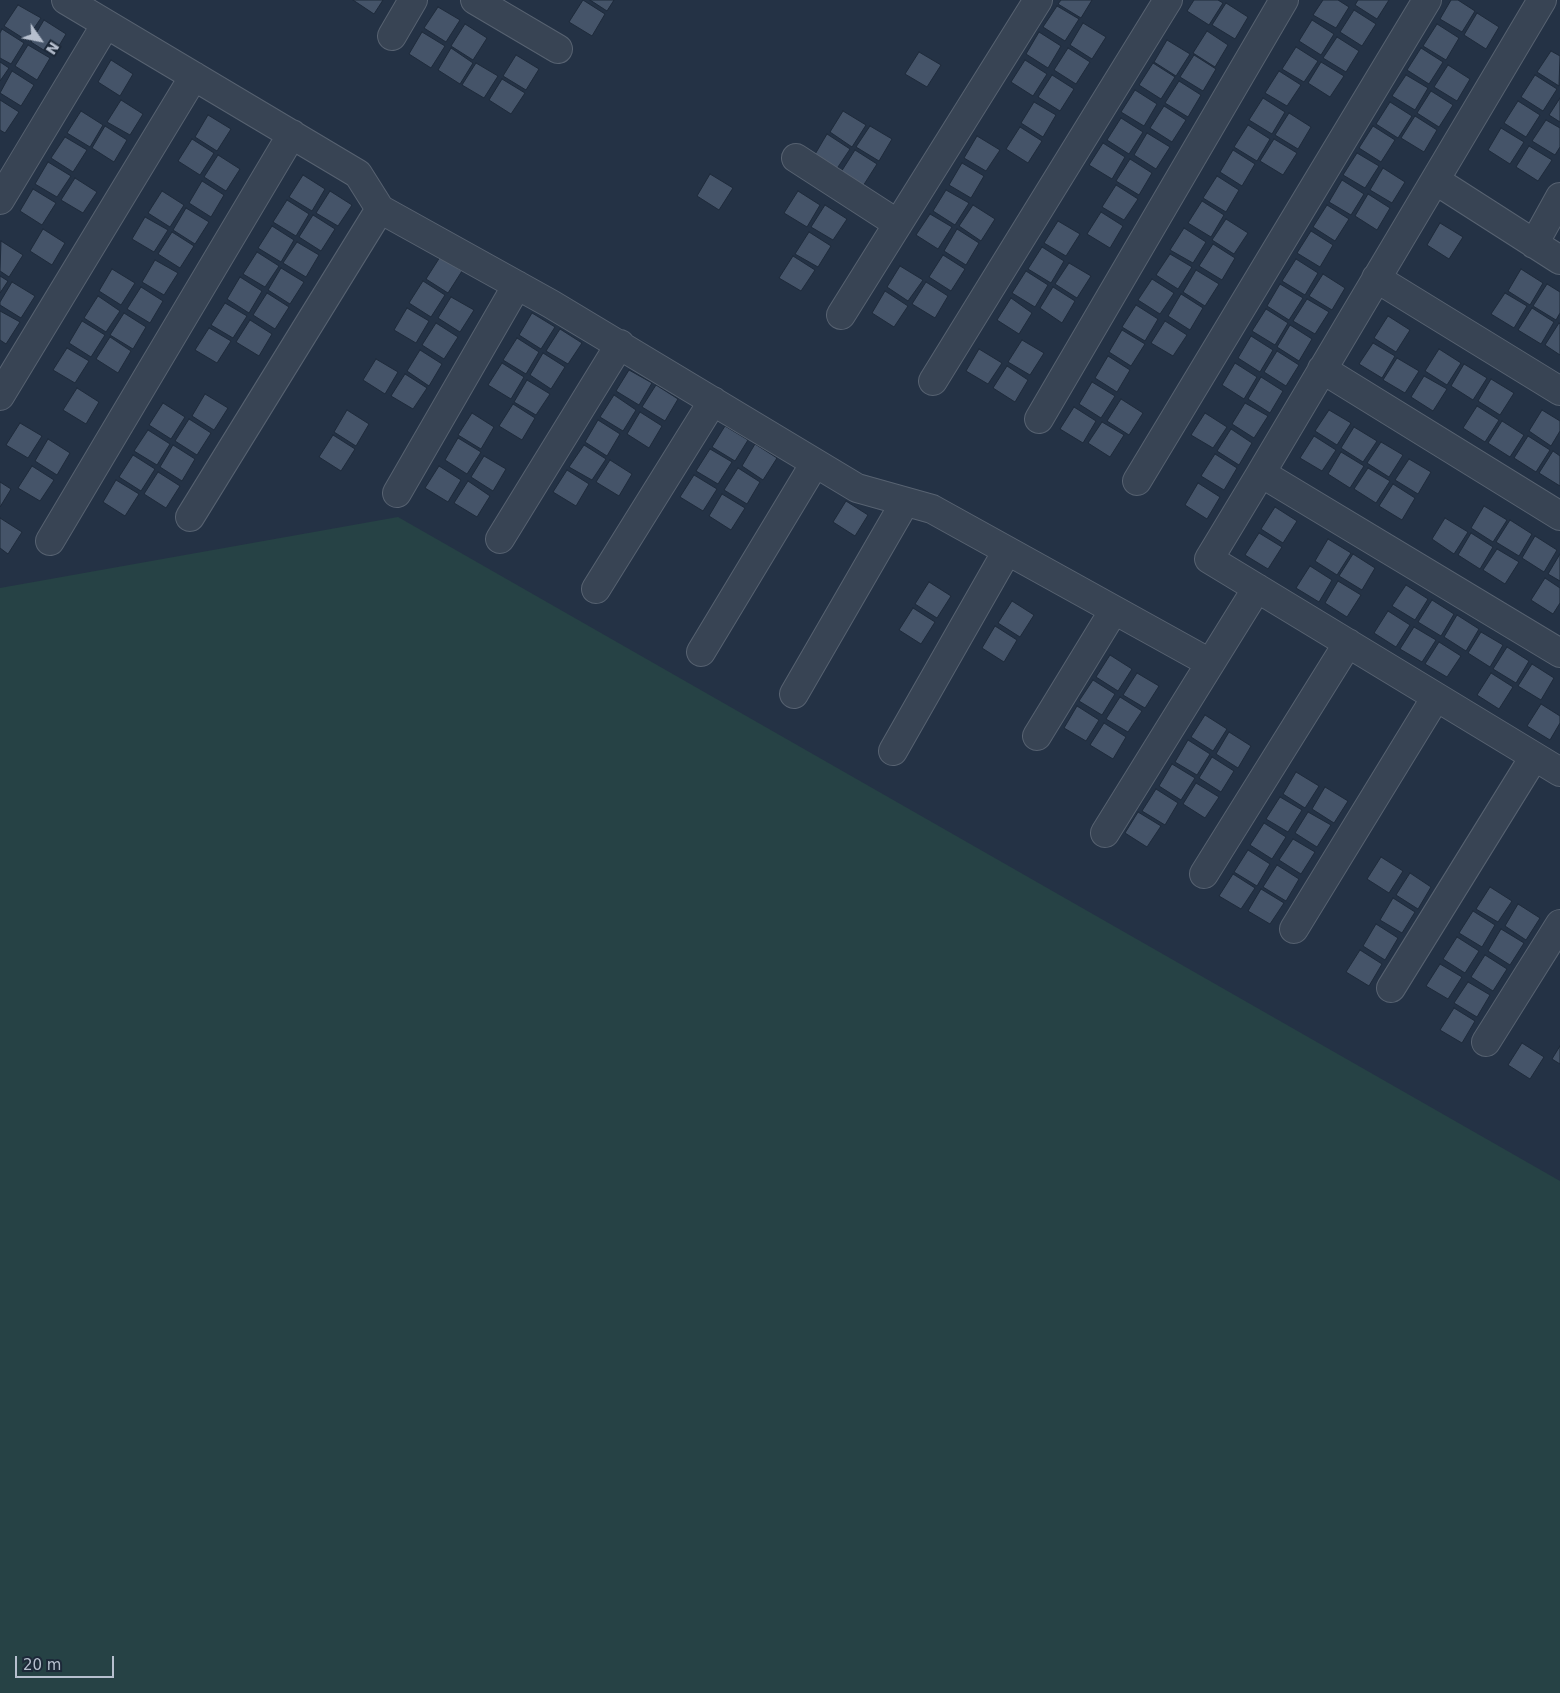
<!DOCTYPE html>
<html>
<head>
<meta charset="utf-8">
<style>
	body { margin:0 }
	#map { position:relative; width:1560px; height:1693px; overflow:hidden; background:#243245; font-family:"DejaVu Sans",sans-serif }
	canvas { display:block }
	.north { position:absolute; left:15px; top:15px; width:50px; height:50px; -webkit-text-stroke:4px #1d2939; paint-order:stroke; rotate:123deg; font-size:14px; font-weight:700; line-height:20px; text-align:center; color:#b6bfce }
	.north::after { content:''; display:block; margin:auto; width:18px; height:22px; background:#b6bfce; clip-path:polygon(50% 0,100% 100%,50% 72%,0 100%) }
	.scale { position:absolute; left:15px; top:1656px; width:99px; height:22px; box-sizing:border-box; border:2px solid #b6bfce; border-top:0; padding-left:6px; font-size:15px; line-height:18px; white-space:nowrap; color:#b6bfce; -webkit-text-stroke:4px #1d2939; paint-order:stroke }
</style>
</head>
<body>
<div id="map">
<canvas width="1560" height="1693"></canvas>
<div class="north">N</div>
<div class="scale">20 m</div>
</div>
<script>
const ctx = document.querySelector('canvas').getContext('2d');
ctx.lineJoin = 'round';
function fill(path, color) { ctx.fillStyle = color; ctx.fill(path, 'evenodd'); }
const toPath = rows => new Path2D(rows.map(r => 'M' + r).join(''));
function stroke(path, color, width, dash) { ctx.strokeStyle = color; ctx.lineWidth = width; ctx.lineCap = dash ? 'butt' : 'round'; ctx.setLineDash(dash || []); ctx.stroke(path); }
const green = toPath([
	[398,517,1560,1181,1560,1693,0,1693,0,588]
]);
const building = toPath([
	[353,0,383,0,374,14,353,0],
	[583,0,605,14,592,36,569,22,583,0],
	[590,0,614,0,607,11,590,0],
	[1061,0,1092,0,1081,18,1058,4,1061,0],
	[1194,0,1218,0,1223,3,1209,25,1187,11,1194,0],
	[1323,0,1338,0,1349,7,1336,28,1313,15,1323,0],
	[1358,0,1389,0,1377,19,1355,5,1358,0],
	[1451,0,1458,0,1475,11,1462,32,1440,19,1451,0],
	[1226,3,1248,17,1235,39,1212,25,1226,3],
	[18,5,41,18,26,40,4,26,18,5],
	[1057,6,1079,19,1065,41,1043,27,1057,6],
	[438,7,460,20,446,42,424,28,438,7],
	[1354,10,1376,24,1362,46,1340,32,1354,10],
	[1477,13,1499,27,1486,49,1464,35,1477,13],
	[44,20,66,34,53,56,31,42,44,20],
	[1312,20,1334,34,1321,55,1299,41,1312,20],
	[1083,23,1106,37,1092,59,1070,45,1083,23],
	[465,24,487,38,473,60,451,46,465,24],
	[1437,24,1459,38,1446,60,1423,46,1437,24],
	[2,29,24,43,11,64,0,58,0,33,2,29],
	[1207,31,1228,45,1215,67,1193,53,1207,31],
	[422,32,445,46,431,68,409,54,422,32],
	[1039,32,1061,46,1048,68,1026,54,1039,32],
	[1337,37,1359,51,1346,72,1323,58,1337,37],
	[1167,40,1190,54,1176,76,1154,62,1167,40],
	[28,45,50,58,37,80,15,66,28,45],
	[1296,47,1318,61,1304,82,1282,69,1296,47],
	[451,48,473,63,460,84,438,70,451,48],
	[1068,48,1090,62,1076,84,1054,70,1068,48],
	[1421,48,1443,62,1429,84,1407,70,1421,48],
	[1551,51,1560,56,1559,86,1537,72,1551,51],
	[919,52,941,65,927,87,905,74,919,52],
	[516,55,539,69,526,90,503,76,516,55],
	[1194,55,1216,69,1203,91,1180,77,1194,55],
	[111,60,133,74,120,96,98,82,111,60],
	[1025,60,1047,74,1033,96,1011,82,1025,60],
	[0,62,9,68,0,81,0,62],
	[1321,62,1344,76,1330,97,1308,83,1321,62],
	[476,63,498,76,484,98,462,85,476,63],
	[1153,63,1175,77,1161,99,1139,85,1153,63],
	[1448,65,1470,79,1457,101,1434,87,1448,65],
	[12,71,34,85,21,106,0,93,12,71],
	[1279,71,1301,85,1287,106,1265,93,1279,71],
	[1052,75,1074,89,1060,111,1038,97,1052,75],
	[1406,75,1428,88,1415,110,1392,96,1406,75],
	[1535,75,1557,89,1543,111,1521,97,1535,75],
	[502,79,525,93,511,114,489,100,502,79],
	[1179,81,1201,95,1188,117,1165,103,1179,81],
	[1135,90,1157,104,1144,126,1121,112,1135,90],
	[1431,91,1453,105,1439,127,1417,113,1431,91],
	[1263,98,1285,112,1272,134,1249,120,1263,98],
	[1560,98,1560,122,1549,115,1560,98],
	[0,100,19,112,5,133,0,130,0,100],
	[121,100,143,114,130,135,107,122,121,100],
	[1518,101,1540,115,1526,137,1504,123,1518,101],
	[1034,102,1056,115,1043,137,1021,123,1034,102],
	[1390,102,1412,116,1398,138,1376,124,1390,102],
	[1164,106,1186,120,1172,142,1150,128,1164,106],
	[81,111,103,125,90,147,67,133,81,111],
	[843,111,866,125,852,147,830,132,843,111],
	[1289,113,1311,127,1298,149,1275,135,1289,113],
	[208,115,231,129,217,151,195,137,208,115],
	[1415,116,1437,130,1424,152,1401,138,1415,116],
	[1121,118,1143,132,1129,154,1107,140,1121,118],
	[1546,120,1560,128,1560,147,1555,155,1532,141,1546,120],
	[1248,125,1270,139,1257,161,1234,147,1248,125],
	[105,126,127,140,114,162,92,148,105,126],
	[870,126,892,139,879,161,856,147,870,126],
	[1373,126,1395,140,1381,162,1359,148,1373,126],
	[1020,127,1042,141,1028,163,1006,149,1020,127],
	[1501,128,1524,142,1510,164,1488,150,1501,128],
	[1147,133,1170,147,1156,169,1134,155,1147,133],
	[827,134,850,149,836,170,814,156,827,134],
	[977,136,1000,150,986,171,964,158,977,136],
	[65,137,87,150,73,172,51,158,65,137],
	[192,139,214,153,200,175,178,161,192,139],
	[1274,139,1297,153,1283,175,1260,161,1274,139],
	[1103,143,1125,157,1112,179,1089,165,1103,143],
	[1529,146,1552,160,1538,181,1516,167,1529,146],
	[855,150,877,164,863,186,841,172,855,150],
	[1233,150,1255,164,1242,186,1220,172,1233,150],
	[1357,153,1379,166,1365,188,1343,175,1357,153],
	[218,155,240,169,226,191,204,177,218,155],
	[1130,159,1152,173,1139,195,1116,181,1130,159],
	[48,162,71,176,57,197,35,184,48,162],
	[962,163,984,176,971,198,949,185,962,163],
	[1383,168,1405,182,1392,203,1370,190,1383,168],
	[710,174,733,188,719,210,697,196,710,174],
	[303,175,325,189,312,211,289,197,303,175],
	[1217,176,1239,190,1226,212,1203,198,1217,176],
	[75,178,97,192,83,213,61,200,75,178],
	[1342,180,1364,194,1351,215,1329,202,1342,180],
	[202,181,224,195,211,217,189,203,202,181],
	[1116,185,1138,199,1124,220,1102,207,1116,185],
	[33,189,56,203,42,225,20,211,33,189],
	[946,190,969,203,955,225,933,211,946,190],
	[162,191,184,205,170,227,148,213,162,191],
	[330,191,352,205,338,226,316,213,330,191],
	[798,191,820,205,807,227,784,213,798,191],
	[1368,194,1390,208,1377,230,1355,216,1368,194],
	[287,200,309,214,296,236,273,222,287,200],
	[1202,201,1224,215,1211,237,1188,223,1202,201],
	[825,205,847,219,833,240,811,227,825,205],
	[973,205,995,219,981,241,959,226,973,205],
	[1327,205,1349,219,1335,241,1313,227,1327,205],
	[186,208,209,222,195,244,173,230,186,208],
	[1101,212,1123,226,1110,248,1087,234,1101,212],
	[930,214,952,227,938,249,916,235,930,214],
	[313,215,335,229,321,251,299,237,313,215],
	[145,217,168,230,154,252,132,239,145,217],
	[1226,219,1248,233,1234,254,1212,240,1226,219],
	[1058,221,1080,234,1066,256,1044,243,1058,221],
	[1440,223,1463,237,1449,259,1427,245,1440,223],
	[272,226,294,240,281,262,258,248,272,226],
	[1184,228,1206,242,1193,263,1170,250,1184,228],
	[43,229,65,243,52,265,30,251,43,229],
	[957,229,979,243,966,265,944,251,957,229],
	[1311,231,1333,245,1320,267,1297,253,1311,231],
	[172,232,194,246,180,268,158,254,172,232],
	[809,232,831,246,818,267,795,254,809,232],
	[1,241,23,255,9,277,0,271,1,241],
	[297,242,319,255,306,277,283,263,297,242],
	[1213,244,1235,258,1222,280,1199,266,1213,244],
	[1042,247,1064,261,1051,283,1028,269,1042,247],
	[257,252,279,266,265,287,243,274,257,252],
	[1170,254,1192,267,1178,289,1156,275,1170,254],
	[943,255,965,269,951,291,929,277,943,255],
	[793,256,815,270,801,291,779,278,793,256],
	[440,257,462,271,448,293,426,279,440,257],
	[1296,259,1318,273,1305,295,1282,281,1296,259],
	[155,260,178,273,164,295,142,282,155,260],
	[1069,263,1091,276,1077,298,1055,284,1069,263],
	[900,266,923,280,908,301,887,287,900,266],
	[281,268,304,282,290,304,268,290,281,268],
	[112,269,135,283,121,305,99,291,112,269],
	[1521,269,1543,283,1530,305,1508,291,1521,269],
	[1196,270,1219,284,1205,306,1183,292,1196,270],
	[1026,271,1048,285,1035,307,1012,293,1026,271],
	[1323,274,1345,288,1332,310,1309,296,1323,274],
	[0,276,8,281,0,293,0,276],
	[240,277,262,291,249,313,227,299,240,277],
	[1152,279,1174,293,1160,314,1138,300,1152,279],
	[423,281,445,295,431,317,409,303,423,281],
	[12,282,35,296,21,318,0,305,0,302,12,282],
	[926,282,948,296,935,318,912,304,926,282],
	[1280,284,1303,298,1289,320,1267,306,1280,284],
	[1547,284,1560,292,1560,313,1556,320,1533,306,1547,284],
	[141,287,163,301,150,323,127,309,141,287],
	[1053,287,1075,301,1062,323,1040,308,1053,287],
	[885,291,908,306,894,327,872,313,885,291],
	[267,293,289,307,275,329,253,315,267,293],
	[1505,293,1527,306,1514,328,1491,314,1505,293],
	[1181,294,1203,308,1190,330,1168,316,1181,294],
	[98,296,120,311,106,332,84,318,98,296],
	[451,297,474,310,460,332,438,318,451,297],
	[1011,298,1032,313,1019,334,997,320,1011,298],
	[1307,299,1329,312,1315,334,1293,321,1307,299],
	[225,303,247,316,233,338,211,325,225,303],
	[1136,305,1158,319,1145,341,1122,327,1136,305],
	[407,308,429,321,416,343,394,330,407,308],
	[1532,308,1554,322,1541,344,1518,330,1532,308],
	[1266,309,1288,323,1275,345,1252,331,1266,309],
	[0,311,20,322,6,344,0,340,0,311],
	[124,313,146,327,133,349,110,335,124,313],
	[532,313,555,327,541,349,519,335,532,313],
	[1388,316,1410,330,1396,352,1374,338,1388,316],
	[250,320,272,334,259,356,236,342,250,320],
	[82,321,105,335,91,357,69,343,82,321],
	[1165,321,1187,335,1173,356,1151,343,1165,321],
	[436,323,458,337,444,359,422,345,436,323],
	[1559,323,1560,324,1560,355,1545,345,1559,323],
	[1290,325,1312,339,1299,361,1277,347,1290,325],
	[209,328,231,341,217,363,195,350,209,328],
	[560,329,582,343,568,364,546,351,560,329],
	[1122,330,1145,344,1131,366,1109,352,1122,330],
	[1251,336,1273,350,1260,372,1238,358,1251,336],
	[110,337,131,351,118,373,96,359,110,337],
	[517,338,539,352,526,374,503,360,517,338],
	[1022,340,1044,353,1030,375,1008,362,1022,340],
	[1373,343,1395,356,1382,378,1359,364,1373,343],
	[67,348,89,361,75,383,53,370,67,348],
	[979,349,1002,363,988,384,966,371,979,349],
	[1439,349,1461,363,1447,385,1425,371,1439,349],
	[420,350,442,364,429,386,407,371,420,350],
	[1277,351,1299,365,1286,386,1264,372,1277,351],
	[543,353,565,367,551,389,530,375,543,353],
	[1108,356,1130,370,1117,392,1095,378,1108,356],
	[1397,358,1419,371,1405,393,1383,380,1397,358],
	[376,359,398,372,385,394,363,380,376,359],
	[502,363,524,377,511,399,488,385,502,363],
	[1235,363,1257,377,1244,399,1222,385,1235,363],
	[1464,364,1487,378,1473,400,1451,386,1464,364],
	[1007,366,1028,380,1015,402,993,388,1007,366],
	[629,370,652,383,639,405,616,391,629,370],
	[405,374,427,388,413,409,391,396,405,374],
	[1424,376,1447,389,1433,411,1411,397,1424,376],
	[1261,377,1283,391,1270,413,1248,399,1261,377],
	[1491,379,1514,393,1500,415,1478,401,1491,379],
	[527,380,550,394,536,415,514,402,527,380],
	[1092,382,1115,396,1101,418,1079,404,1092,382],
	[656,385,678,399,665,421,642,407,656,385],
	[77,388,99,402,86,424,63,410,77,388],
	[205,394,228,408,214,430,192,416,205,394],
	[614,395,636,410,623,431,600,417,614,395],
	[1121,399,1143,413,1129,435,1107,421,1121,399],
	[163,403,185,417,171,439,149,425,163,403],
	[1245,403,1268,416,1254,438,1232,424,1245,403],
	[513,404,535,418,522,440,499,426,513,404],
	[1477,406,1499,420,1485,442,1463,428,1477,406],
	[1074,407,1096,421,1083,443,1060,429,1074,407],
	[347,410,369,424,356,446,334,432,347,410],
	[1329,410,1351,423,1337,445,1315,431,1329,410],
	[1542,410,1560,421,1560,431,1551,446,1529,431,1542,410],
	[640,412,662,426,649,448,627,434,640,412],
	[472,413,494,427,481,449,458,435,472,413],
	[1205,413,1227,427,1213,448,1191,435,1205,413],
	[189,419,211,433,197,455,175,441,189,419],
	[598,420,620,434,607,456,585,442,598,420],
	[1502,421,1524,435,1510,457,1488,443,1502,421],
	[1102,422,1124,435,1110,457,1088,443,1102,422],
	[20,423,42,436,28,458,6,445,20,423],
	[725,426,748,440,735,461,712,447,725,426],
	[1354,427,1377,441,1363,462,1341,448,1354,427],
	[1231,429,1252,443,1239,465,1217,451,1231,429],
	[148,430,170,444,157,465,134,451,148,430],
	[333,435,355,449,341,471,319,457,333,435],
	[1314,436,1336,450,1322,471,1300,458,1314,436],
	[1528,436,1550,450,1536,472,1514,458,1528,436],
	[458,438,481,452,467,474,445,460,458,438],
	[48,439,70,453,57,475,35,461,48,439],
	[1381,442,1403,455,1389,477,1367,463,1381,442],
	[755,444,777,458,763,480,742,466,755,444],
	[173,445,195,459,182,481,160,467,173,445],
	[584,445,606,459,592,480,569,467,584,445],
	[710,449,732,462,718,484,696,471,710,449],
	[1553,451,1560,456,1560,486,1539,473,1553,451],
	[1341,452,1364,466,1350,488,1328,474,1341,452],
	[1215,454,1237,468,1224,490,1201,476,1215,454],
	[133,455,155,469,141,491,119,477,133,455],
	[484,456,506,469,493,491,471,477,484,456],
	[1409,459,1431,472,1418,494,1395,480,1409,459],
	[610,460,632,474,619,496,596,482,610,460],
	[32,466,54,480,40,501,18,488,32,466],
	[439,466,461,480,448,502,425,488,439,466],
	[738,468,760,482,747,504,724,490,738,468],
	[1368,468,1390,481,1376,503,1354,489,1368,468],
	[567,470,589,484,576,506,553,492,567,470],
	[158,472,180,486,166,508,144,494,158,472],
	[694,475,717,489,703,511,680,497,694,475],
	[116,480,139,494,125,516,103,502,116,480],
	[468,481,490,496,477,517,454,503,468,481],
	[0,482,11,489,0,507,0,482],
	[1198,483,1220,497,1207,519,1185,505,1198,483],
	[1393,484,1415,498,1402,520,1379,506,1393,484],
	[722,494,745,508,731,530,709,516,722,494],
	[846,501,868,515,855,536,833,522,846,501],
	[1484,506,1507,520,1493,542,1471,528,1484,506],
	[1275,507,1297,521,1283,543,1261,529,1275,507],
	[0,518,22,532,8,554,0,548,0,518],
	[1445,518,1468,532,1454,554,1432,539,1445,518],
	[1510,520,1532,534,1519,556,1496,542,1510,520],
	[1259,533,1282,547,1268,569,1245,555,1259,533],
	[1471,533,1493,547,1480,569,1458,555,1471,533],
	[1535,536,1557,550,1544,572,1522,558,1535,536],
	[1328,539,1351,553,1337,575,1315,561,1328,539],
	[1497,549,1519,562,1505,584,1483,570,1497,549],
	[1353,554,1375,568,1362,590,1339,576,1353,554],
	[1560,554,1560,581,1548,574,1560,554],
	[1310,566,1332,580,1319,602,1296,588,1310,566],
	[1545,578,1560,588,1560,603,1553,614,1531,600,1545,578],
	[1338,581,1361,595,1347,617,1325,603,1338,581],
	[929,582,951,596,937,618,915,604,929,582],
	[1406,585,1428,599,1415,620,1392,606,1406,585],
	[1432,600,1454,614,1441,636,1418,622,1432,600],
	[1012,601,1034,615,1020,637,998,623,1012,601],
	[913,608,935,622,921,644,899,630,913,608],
	[1388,611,1410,625,1396,647,1374,633,1388,611],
	[1457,615,1479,629,1466,651,1444,637,1457,615],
	[995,626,1017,640,1004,662,982,648,995,626],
	[1414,627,1436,640,1422,662,1400,649,1414,627],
	[1481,632,1503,645,1490,667,1468,653,1481,632],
	[1439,642,1461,656,1447,677,1425,664,1439,642],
	[1507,647,1529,661,1516,683,1493,669,1507,647],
	[1110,655,1132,669,1118,691,1096,677,1110,655],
	[1532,664,1554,678,1541,700,1518,686,1532,664],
	[1137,673,1159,686,1145,708,1123,695,1137,673],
	[1491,673,1513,687,1499,709,1477,695,1491,673],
	[1093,680,1115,694,1102,715,1079,701,1093,680],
	[1120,697,1142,711,1128,732,1106,719,1120,697],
	[1541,704,1560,716,1560,723,1550,740,1527,726,1541,704],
	[1077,706,1099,720,1086,741,1064,728,1077,706],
	[1205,715,1227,729,1213,751,1191,737,1205,715],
	[1104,723,1126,737,1113,759,1090,745,1104,723],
	[1229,732,1251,746,1238,768,1216,754,1229,732],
	[1188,740,1210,754,1197,775,1175,762,1188,740],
	[1212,757,1234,771,1221,792,1199,778,1212,757],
	[1172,764,1195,778,1181,800,1159,786,1172,764],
	[1296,772,1319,786,1305,808,1283,794,1296,772],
	[1196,783,1219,797,1205,818,1183,804,1196,783],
	[1325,787,1348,801,1334,823,1312,809,1325,787],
	[1156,789,1178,803,1165,825,1142,811,1156,789],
	[1280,797,1302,810,1288,832,1266,819,1280,797],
	[1138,812,1161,826,1147,847,1125,833,1138,812],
	[1308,812,1331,825,1317,847,1295,833,1308,812],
	[1264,823,1286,837,1272,859,1250,845,1264,823],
	[1293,839,1315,852,1301,874,1279,860,1293,839],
	[1248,850,1270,864,1257,886,1234,872,1248,850],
	[1381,857,1403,871,1389,893,1367,879,1381,857],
	[1277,865,1299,879,1286,901,1263,887,1277,865],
	[1410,873,1431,887,1418,909,1396,895,1410,873],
	[1233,874,1255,888,1241,909,1219,896,1233,874],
	[1490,887,1512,901,1498,922,1476,909,1490,887],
	[1261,889,1284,903,1270,924,1248,911,1261,889],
	[1393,898,1415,912,1402,933,1380,920,1393,898],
	[1518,904,1540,918,1526,940,1505,926,1518,904],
	[1473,911,1495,925,1482,947,1459,933,1473,911],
	[1376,924,1398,938,1385,960,1363,946,1376,924],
	[1501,929,1524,943,1510,965,1488,951,1501,929],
	[1457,937,1479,951,1465,973,1443,959,1457,937],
	[1360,950,1382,964,1369,986,1346,972,1360,950],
	[1485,955,1507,969,1493,991,1471,977,1485,955],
	[1440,964,1462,977,1448,999,1426,986,1440,964],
	[1468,982,1490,995,1477,1017,1454,1003,1468,982],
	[1454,1008,1475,1021,1462,1043,1440,1030,1454,1008],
	[1522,1043,1544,1057,1530,1079,1508,1065,1522,1043],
	[1560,1046,1560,1064,1552,1059,1560,1046]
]);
const minor = toPath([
	[66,0,358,174,380,209,190,517],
	[475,0,558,49],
	[1542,0,1261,473,1560,653],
	[392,36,413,0],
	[796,158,898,224],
	[1435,180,1560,260],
	[0,200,106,24],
	[380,209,551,304,857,488,932,509,1210,663],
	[1534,244,1560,197],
	[1376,278,1560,391],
	[841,315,1038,0],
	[1322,369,1560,516],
	[933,381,1168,0],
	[0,396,194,76],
	[1039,419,1284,0],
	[1261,473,1209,559,1560,772],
	[1137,481,1427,0],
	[397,493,517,285],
	[500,539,620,344],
	[50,541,292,134],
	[596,589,713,401],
	[701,652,815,463],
	[794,694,905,502],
	[1037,736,1114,610],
	[893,751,1007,551],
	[1105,833,1257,588],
	[1204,874,1348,643],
	[1294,929,1436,697],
	[1391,988,1534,757],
	[1486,1042,1560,924]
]);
fill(green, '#264245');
fill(building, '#455469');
stroke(building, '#1f2b3b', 1);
stroke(minor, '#576271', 30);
stroke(minor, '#384454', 28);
</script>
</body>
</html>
